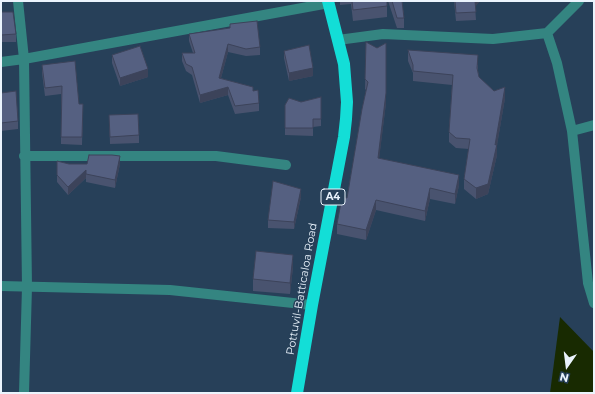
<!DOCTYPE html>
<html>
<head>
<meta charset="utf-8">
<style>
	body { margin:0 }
	#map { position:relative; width:595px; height:394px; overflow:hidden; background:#274059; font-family:Montserrat,sans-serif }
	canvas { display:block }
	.frame { position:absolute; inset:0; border:2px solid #ebf4fd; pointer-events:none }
	.north { position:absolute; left:547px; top:346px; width:40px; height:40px; -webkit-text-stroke:3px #274059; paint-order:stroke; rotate:194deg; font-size:11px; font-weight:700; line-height:16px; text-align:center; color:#ebf4fd }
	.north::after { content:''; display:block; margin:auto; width:14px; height:18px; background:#ebf4fd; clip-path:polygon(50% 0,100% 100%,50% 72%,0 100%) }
</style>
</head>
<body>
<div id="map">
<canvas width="595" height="394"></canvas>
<div class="frame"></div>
<div class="north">N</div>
</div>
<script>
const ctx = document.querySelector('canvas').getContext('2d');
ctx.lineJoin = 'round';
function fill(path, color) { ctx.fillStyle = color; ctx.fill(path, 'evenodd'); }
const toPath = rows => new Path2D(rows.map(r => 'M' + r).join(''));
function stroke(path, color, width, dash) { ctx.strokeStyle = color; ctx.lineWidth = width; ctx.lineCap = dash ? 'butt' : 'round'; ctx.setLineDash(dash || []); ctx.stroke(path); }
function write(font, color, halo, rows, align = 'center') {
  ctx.font = font + ' Montserrat,sans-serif'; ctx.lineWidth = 3; ctx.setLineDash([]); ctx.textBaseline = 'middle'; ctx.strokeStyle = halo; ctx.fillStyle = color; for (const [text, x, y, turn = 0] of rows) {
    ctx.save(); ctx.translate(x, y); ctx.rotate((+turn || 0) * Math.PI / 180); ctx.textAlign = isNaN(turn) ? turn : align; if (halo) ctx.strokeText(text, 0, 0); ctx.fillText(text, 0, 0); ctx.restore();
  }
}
const water = toPath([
	[560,317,594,352,594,393,550,393]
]);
const street = toPath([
	[18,1,24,59,27,287,24,393],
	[547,33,579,1],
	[338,40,383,34,493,39,547,33,557,63,572,131,588,283,594,303],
	[1,62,24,59,329,3],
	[572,131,594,125],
	[24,156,216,156,286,165],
	[1,286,170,290,312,305]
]);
const highway = toPath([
	[297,393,312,305,344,137,346,119,347,102,344,64,328,1]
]);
const wall = toPath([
	[340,1,387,1,387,17,353,21,351,4,340,5],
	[388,1,402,1,404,18,404,28,397,28],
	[454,1,480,1,475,6,476,20,456,21],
	[1,12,16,34,16,42,1,42],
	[230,24,260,47,260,55,246,56,228,52,221,78,253,91,259,103,259,111,235,114,228,95,200,103,192,75,186,71,182,61,182,53,193,53,189,41,189,34,230,28],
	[366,42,386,103,379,158,459,185,455,204,430,199,425,221,376,210,366,240,337,234,337,224,347,198,366,90,365,89],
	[408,50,478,65,478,71,479,77,494,91,505,98,497,145,497,155,488,194,476,199,464,189,464,179,469,149,456,148,449,142,449,132,452,85,413,81,413,73,408,61],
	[284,51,313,76,289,81,284,58],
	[112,55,148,77,120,86,112,63],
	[42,65,79,104,83,104,82,145,61,144,61,94,45,96,42,73],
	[1,93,18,121,18,129,1,131],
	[321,97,321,126,313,127,313,136,285,135,285,105,301,102],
	[109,115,139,135,139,143,110,144],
	[57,161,69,164,120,164,115,188,86,182,86,178,68,195,57,182],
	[301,197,294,229,268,228,268,220],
	[293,267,290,294,253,291,253,279]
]);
const shadedWall = toPath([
	[475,1,480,1,475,7],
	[386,43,386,103,378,168,378,158],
	[228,44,228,52,219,85,219,78],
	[313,68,313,76,289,81,289,73],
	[148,69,148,77,120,86,120,78],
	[228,87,228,95,200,103,200,95],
	[505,87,505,98,497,145,497,155,488,194,476,199,476,188,495,145],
	[120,156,120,164,115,188,115,180],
	[86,170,86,178,68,195,68,187],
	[459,175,459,185,455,204,455,194],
	[430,188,430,199,425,221,425,211],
	[301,189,301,197,294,229,294,222],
	[376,200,376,210,366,240,366,230],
	[293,255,293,267,290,294,290,283]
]);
const building = toPath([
	[352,1,387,1,387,6,353,10,352,1],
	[392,1,402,1,404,18,397,18,392,1],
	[455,1,475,1,476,12,456,13,455,1],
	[1,12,13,12,16,34,1,35,1,12],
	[257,21,260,47,246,49,228,44,219,78,253,87,253,91,258,90,259,103,235,106,228,87,200,95,192,67,186,64,182,53,195,53,189,34,230,28,230,24,257,21],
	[366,42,377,48,386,43,386,93,378,158,459,175,455,194,430,188,425,211,376,200,366,230,337,224,342,197,347,198,362,109,368,82,365,79,366,42],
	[309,45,313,68,289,73,284,51,309,45],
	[140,46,148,69,120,78,112,55,140,46],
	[408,50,478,55,477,68,479,77,494,91,505,87,495,145,497,144,488,184,476,188,464,179,470,139,456,138,449,132,453,75,413,71,413,65,408,50],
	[75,61,79,104,83,104,82,137,61,137,62,86,45,88,42,65,75,61],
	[16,91,18,121,1,123,1,93,16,91],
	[321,97,321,119,313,119,313,128,285,128,285,105,289,98,301,102,321,97],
	[138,114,139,135,110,137,109,115,138,114],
	[89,155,112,155,120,156,115,180,86,174,86,170,68,187,57,175,57,161,69,164,87,164,89,155],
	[273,181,301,189,294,222,268,220,273,181],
	[256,251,293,255,290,283,253,279,256,251]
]);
const shields = [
	[333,197,24]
];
const shieldNames = [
	["A4",333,197]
];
const streetNames = [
	["Pottuvil-Batticaloa Road",302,289,-80]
];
fill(water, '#182a01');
stroke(street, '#348581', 10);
stroke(highway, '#13ded7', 12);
fill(wall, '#49536f');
fill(shadedWall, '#3c435a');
fill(building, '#556081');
stroke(building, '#3c435a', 1);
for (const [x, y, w] of shields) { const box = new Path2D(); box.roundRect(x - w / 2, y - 8, w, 16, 3); ctx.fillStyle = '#274059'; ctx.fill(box); stroke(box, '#ebf4fd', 1); }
write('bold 10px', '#ebf4fd', null, shieldNames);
write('11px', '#ebf4fd', '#274059', streetNames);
</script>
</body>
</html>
